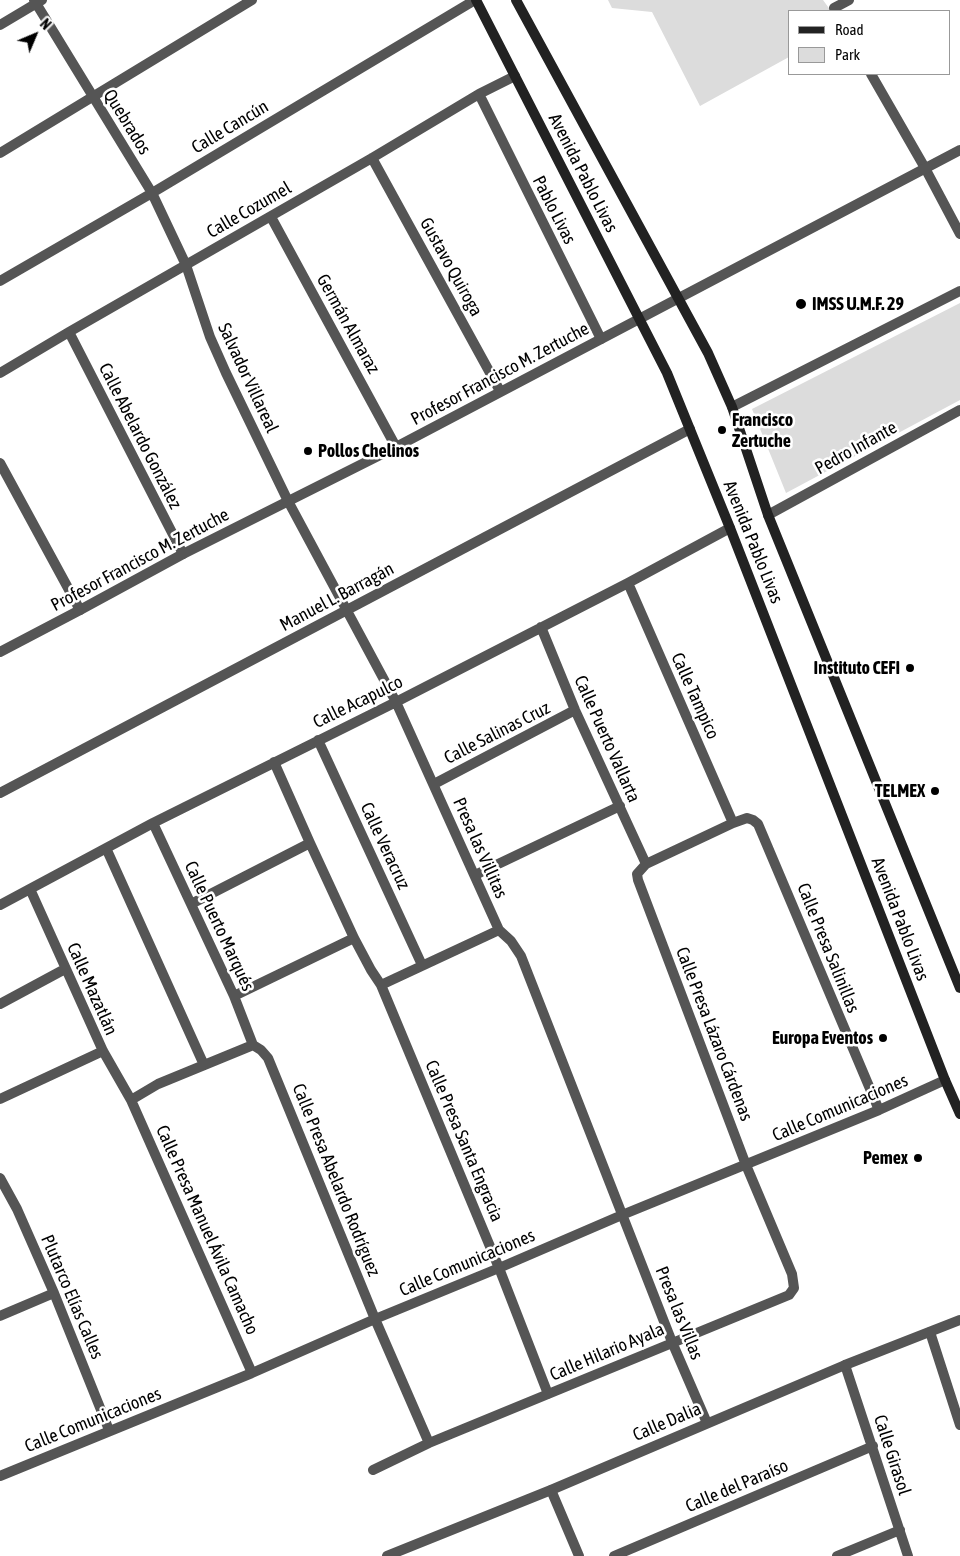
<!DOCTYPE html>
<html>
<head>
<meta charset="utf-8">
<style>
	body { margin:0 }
	#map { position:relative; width:960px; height:1556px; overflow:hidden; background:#fff; font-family:"Asap Condensed",sans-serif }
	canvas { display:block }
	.legend { position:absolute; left:788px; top:10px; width:162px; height:65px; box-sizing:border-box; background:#fff; border:1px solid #999; margin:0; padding:6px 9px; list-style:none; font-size:15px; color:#000 }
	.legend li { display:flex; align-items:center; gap:10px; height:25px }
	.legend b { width:25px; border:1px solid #999 }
	.north { position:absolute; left:10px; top:10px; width:50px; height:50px; -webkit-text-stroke:4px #fff; paint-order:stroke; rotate:45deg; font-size:14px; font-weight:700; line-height:20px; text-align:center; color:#000 }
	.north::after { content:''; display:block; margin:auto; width:18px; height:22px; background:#000; clip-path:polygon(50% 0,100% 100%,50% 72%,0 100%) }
</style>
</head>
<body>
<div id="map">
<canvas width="960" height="1556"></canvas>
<ul class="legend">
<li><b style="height:6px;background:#222"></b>Road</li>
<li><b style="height:14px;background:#dcdcdc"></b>Park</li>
</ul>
<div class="north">N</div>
</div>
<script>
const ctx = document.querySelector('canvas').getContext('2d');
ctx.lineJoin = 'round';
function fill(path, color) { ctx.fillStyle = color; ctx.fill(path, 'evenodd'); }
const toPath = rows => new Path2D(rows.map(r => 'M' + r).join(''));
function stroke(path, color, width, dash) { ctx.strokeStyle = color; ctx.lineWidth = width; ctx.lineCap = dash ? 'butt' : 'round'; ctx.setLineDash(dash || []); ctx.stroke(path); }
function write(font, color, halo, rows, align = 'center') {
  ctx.font = font + ' "Asap Condensed",sans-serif'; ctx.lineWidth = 5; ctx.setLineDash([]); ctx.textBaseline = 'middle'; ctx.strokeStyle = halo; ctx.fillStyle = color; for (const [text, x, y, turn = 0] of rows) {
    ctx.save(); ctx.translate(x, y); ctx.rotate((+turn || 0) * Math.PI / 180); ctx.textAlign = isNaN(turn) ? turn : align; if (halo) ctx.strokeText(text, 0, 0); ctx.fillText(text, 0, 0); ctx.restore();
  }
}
const green = toPath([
	[608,0,823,0,831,11,789,11,789,57,700,106,652,12,612,8],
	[960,303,960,400,786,493,752,409]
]);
const minor = toPath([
	[34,0,152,193,186,265,210,337,226,373,288,501,396,702,499,930,511,941,521,956,672,1342,707,1423],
	[834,8,849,0],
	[0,25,42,0],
	[871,74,925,168,960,234],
	[479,94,601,339],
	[0,153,252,0],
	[372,158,500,391],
	[271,217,396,447],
	[0,281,152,193,475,0],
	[69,332,183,554],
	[0,373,69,332,372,158,479,94,515,76],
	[732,407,960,291],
	[0,463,80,610],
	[768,515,960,410],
	[628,583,733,823],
	[541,627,575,710,646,864],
	[318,740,422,965],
	[274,762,310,843,354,938,371,970,381,985,499,1268,548,1394],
	[434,784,575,710],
	[0,793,690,429],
	[153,823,234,996,253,1045],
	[106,848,204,1065],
	[475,875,620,806],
	[30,889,103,1051,131,1100,252,1373],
	[191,904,310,843],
	[0,905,153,823,396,702,628,583,730,528],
	[381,985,499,930],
	[234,996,354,938],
	[0,1004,65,969],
	[253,1045,261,1050,268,1058,375,1319,429,1443],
	[0,1099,103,1051],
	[131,1100,158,1084,253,1045],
	[0,1178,17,1209,54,1293,109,1430],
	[0,1316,54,1293],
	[930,1332,960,1425],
	[845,1365,908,1556],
	[373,1470,429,1443,789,1295,794,1288,792,1274,746,1165,638,880,637,874,646,864,733,823,747,818,753,820,758,824,879,1110],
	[0,1476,252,1373,375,1319,499,1268,622,1215,879,1110,945,1080],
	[551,1490,579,1556],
	[614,1556,873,1446],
	[837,1556,900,1530]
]);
const tertiary = toPath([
	[0,652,80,610,183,554,396,447,960,150],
	[387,1556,551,1490,845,1365,960,1320]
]);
const secondary = toPath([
	[476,0,667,373,730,528,945,1080,960,1114],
	[516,0,708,353,732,407,768,515,960,988]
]);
const markers = [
	[801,304,6,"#000"],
	[722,430,5,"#000"],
	[308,451,5,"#000"],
	[910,668,5,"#000"],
	[935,791,5,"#000"],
	[883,1038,5,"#000"],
	[918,1158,5,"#000"]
];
const streetNames = [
	["Quebrados",127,122,58],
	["Calle Cancún",230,127,-31],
	["Avenida Pablo Livas",583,173,63],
	["Calle Cozumel",249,210,-30],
	["Pablo Livas",554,210,63],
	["Gustavo Quiroga",451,267,61],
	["Germán Almaraz",348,324,61],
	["Profesor Francisco M. Zertuche",500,374,-28],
	["Salvador Villareal",248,378,65],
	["Calle Abelardo González",140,436,63],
	["Pedro Infante",856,448,-29],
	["Avenida Pablo Livas",753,542,68],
	["Profesor Francisco M. Zertuche",140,560,-28],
	["Manuel L. Barragán",337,597,-28],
	["Calle Tampico",695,696,66],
	["Calle Acapulco",358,702,-26],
	["Calle Salinas Cruz",497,733,-27],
	["Calle Puerto Vallarta",607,739,66],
	["Calle Veracruz",385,846,65],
	["Presa las Villitas",480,848,66],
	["Avenida Pablo Livas",900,919,69],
	["Calle Puerto Marqués",219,926,65],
	["Calle Presa Salinillas",828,948,68],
	["Calle Mazatlán",92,989,66],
	["Calle Presa Lázaro Cárdenas",714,1034,69],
	["Calle Comunicaciones",840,1108,-23],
	["Calle Presa Santa Engracia",464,1141,67],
	["Calle Presa Abelardo Rodríguez",336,1180,68],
	["Calle Presa Manuel Ávila Camacho",207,1230,66],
	["Calle Comunicaciones",467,1263,-23],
	["Plutarco Elías Calles",72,1297,67],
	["Presa las Villas",679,1313,68],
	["Calle Hilario Ayala",607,1352,-23],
	["Calle Comunicaciones",93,1420,-22],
	["Calle Dalia",667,1422,-23],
	["Calle Girasol",892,1455,72],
	["Calle del Paraíso",737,1486,-23]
];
const poiNames = [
	["IMSS U.M.F. 29",812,304,"left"],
	["Francisco",732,420,"left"],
	["Zertuche",732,441,"left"],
	["Pollos Chelinos",318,451,"left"],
	["Instituto CEFI",900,668],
	["TELMEX",925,791],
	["Europa Eventos",873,1038],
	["Pemex",908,1158]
];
fill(green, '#dcdcdc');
stroke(minor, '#555', 10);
stroke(tertiary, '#555', 10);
stroke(secondary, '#222', 10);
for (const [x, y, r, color] of markers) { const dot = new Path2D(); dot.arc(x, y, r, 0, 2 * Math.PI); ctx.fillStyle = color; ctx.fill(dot); stroke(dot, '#fff', 2); }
write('18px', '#000', '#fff', streetNames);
write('bold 18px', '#000', '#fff', poiNames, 'right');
</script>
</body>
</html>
